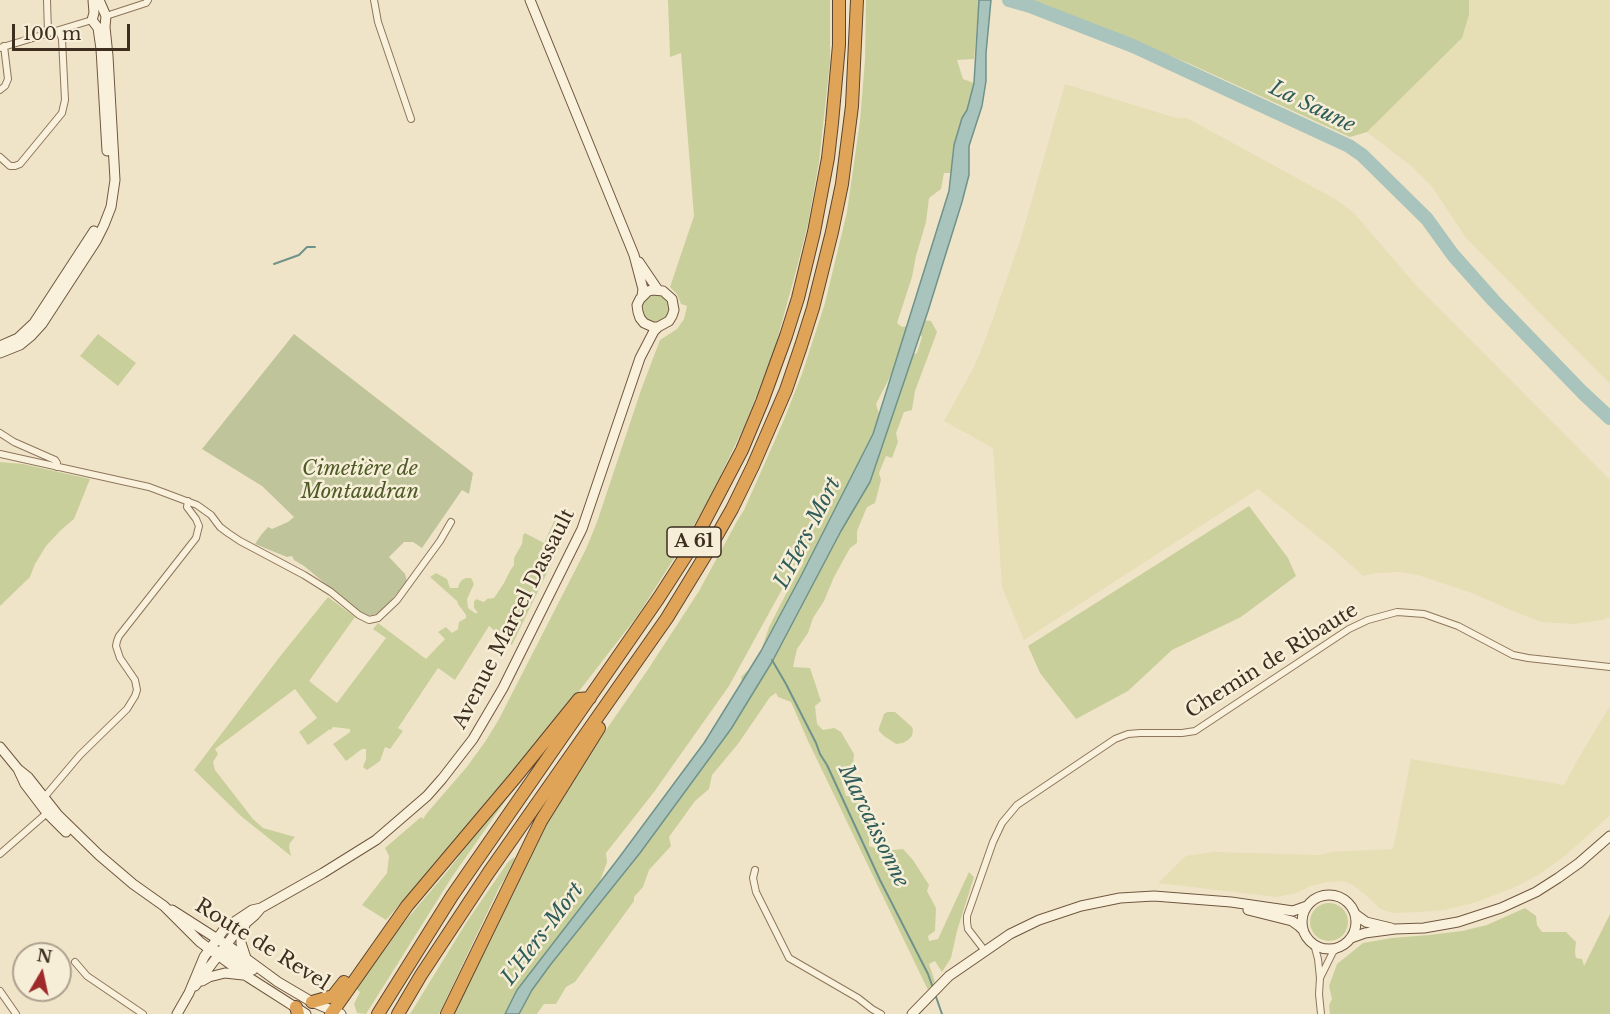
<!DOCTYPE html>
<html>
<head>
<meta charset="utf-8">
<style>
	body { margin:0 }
	#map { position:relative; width:1610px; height:1014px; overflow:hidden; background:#f0e4c8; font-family:"Libre Baskerville",serif }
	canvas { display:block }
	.north { position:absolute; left:12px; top:942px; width:60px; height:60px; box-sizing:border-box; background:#f7eed8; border:2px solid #ada18e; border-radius:50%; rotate:9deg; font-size:16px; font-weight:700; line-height:24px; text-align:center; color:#3d2e20 }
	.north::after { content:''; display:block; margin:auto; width:21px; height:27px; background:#9e2a2b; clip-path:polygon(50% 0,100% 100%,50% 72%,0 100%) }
	.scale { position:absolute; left:12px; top:24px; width:118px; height:27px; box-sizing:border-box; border:3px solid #3d2e20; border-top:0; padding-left:8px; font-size:18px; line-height:21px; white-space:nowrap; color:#3d2e20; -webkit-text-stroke:4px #f7eed8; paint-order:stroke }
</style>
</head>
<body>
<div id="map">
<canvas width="1610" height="1014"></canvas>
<div class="north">N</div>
<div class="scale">100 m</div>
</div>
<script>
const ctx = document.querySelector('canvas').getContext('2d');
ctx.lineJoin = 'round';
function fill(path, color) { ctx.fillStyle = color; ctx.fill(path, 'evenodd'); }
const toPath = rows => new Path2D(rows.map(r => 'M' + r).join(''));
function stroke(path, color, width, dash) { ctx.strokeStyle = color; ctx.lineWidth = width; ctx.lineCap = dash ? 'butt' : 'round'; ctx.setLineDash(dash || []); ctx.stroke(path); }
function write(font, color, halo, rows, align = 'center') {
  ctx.font = font + ' "Libre Baskerville",serif'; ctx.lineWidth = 5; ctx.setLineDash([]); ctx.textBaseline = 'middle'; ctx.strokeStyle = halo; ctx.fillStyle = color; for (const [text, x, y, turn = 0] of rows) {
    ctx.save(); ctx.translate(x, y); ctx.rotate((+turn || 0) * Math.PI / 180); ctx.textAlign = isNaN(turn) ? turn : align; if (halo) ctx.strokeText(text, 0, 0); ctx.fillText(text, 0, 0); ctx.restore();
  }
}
const farmland = toPath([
	[1469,0,1610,0,1610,384,1466,238,1433,188,1410,165,1367,132,1462,38,1469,15],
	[1065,84,1176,118,1187,118,1337,200,1354,213,1414,283,1610,480,1610,617,1602,620,1573,624,1542,622,1520,614,1472,593,1418,575,1399,572,1376,573,1363,576,1331,547,1258,489,1024,640,1002,587,993,448,944,421,974,367,989,330,1021,238],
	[1610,706,1610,815,1566,855,1540,874,1515,887,1477,902,1445,910,1420,912,1393,913,1380,909,1368,897,1353,885,1342,881,1327,882,1311,886,1297,893,1276,897,1158,883,1186,856,1213,852,1319,855,1331,852,1393,849,1411,759,1564,785,1578,759]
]);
const green = toPath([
	[668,0,830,0,830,62,819,162,808,224,796,271,774,351,744,427,709,499,682,546,638,615,511,779,386,920,362,905,387,873,389,856,385,848,421,817,423,819,427,813,466,768,485,742,499,719,586,549,597,522,641,390,660,340,677,329,684,319,687,306,681,304,677,294,670,287,694,216,681,53,670,57],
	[866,0,979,0,974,59,957,60,963,79,974,83,967,110,962,118,954,145,951,173,944,173,941,189,929,198,926,222,916,256,912,277,897,323,902,327,913,325,912,355,917,353,922,337,918,332,922,320,931,321,937,332,915,391,912,410,904,412,896,433,898,442,892,458,886,456,879,473,881,480,875,503,867,507,857,531,857,543,850,548,834,577,824,601,813,618,808,633,797,649,793,667,810,668,821,701,815,706,817,724,823,730,834,728,841,732,854,754,853,766,841,779,846,796,858,797,868,802,876,819,869,827,869,846,884,851,903,849,913,860,929,885,927,891,936,908,935,931,928,936,929,941,938,939,969,872,974,877,957,931,951,958,942,972,935,961,929,964,935,982,928,990,808,741,791,702,778,697,776,693,770,697,738,744,712,775,709,789,695,801,669,837,671,846,649,870,643,887,634,897,634,901,575,982,566,987,556,1004,544,1004,537,1014,519,1014,532,990,551,964,640,853,731,729,746,704,741,677,747,671,764,671,761,651,769,627,788,590,804,562,797,562,729,686,654,792,606,853,607,862,599,884,517,990,505,1014,454,1014,539,835,592,750,647,671,699,591,736,523,744,510,783,422,802,374,825,303,847,212,860,121,865,60],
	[892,373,859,497,862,455,873,434,879,414,876,404],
	[1029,0,1469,0,1469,15,1462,38,1367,132,1350,137,1188,63],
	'642 308a14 14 0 1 1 28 0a14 14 0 1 1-28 0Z',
	[98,334,136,363,118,386,80,356],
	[0,462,23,464,90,479,74,519,61,530,46,546,35,564,30,577,0,606],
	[1249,506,1288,558,1296,576,1241,617,1172,650,1128,691,1076,719,1040,673,1028,646],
	[558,513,574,517,512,645,489,626,455,680,438,668,398,728,403,731,390,749,385,747,380,761,367,770,363,767,366,759,366,749,362,749,346,761,333,744,350,732,350,729,333,727,331,730,330,729,308,745,299,732,317,718,295,689,215,749,218,754,213,762,215,770,253,819,263,828,295,837,290,843,289,847,291,856,242,817,194,770,278,659,328,597,355,617,309,681,337,703,386,638,373,629,378,623,426,659,445,639,438,632,446,627,452,633,458,629,459,622,466,618,466,615,458,604,457,601,430,577,436,573,447,579,450,588,458,588,459,584,462,580,466,578,471,578,474,584,467,599,468,608,475,613,478,613,474,608,474,602,476,599,484,602,487,599,494,598,504,583,510,571,514,565,514,558,522,544,523,535,525,533,544,543],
	[887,712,895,712,912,727,913,730,912,736,908,740,903,743,896,744,884,736,879,731,879,728,884,714],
	[507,796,508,797,452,877,366,1014,357,1013,354,1004,360,992,356,989,395,933,446,873,492,813],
	[514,857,515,862,499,888,439,1014,410,1014,466,923,508,862],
	'1310 922a19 19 0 1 1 38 0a19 19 0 1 1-38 0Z',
	[1525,908,1536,916,1537,925,1542,932,1566,932,1576,942,1575,952,1576,958,1582,959,1584,966,1610,914,1610,1014,1330,1014,1329,1005,1332,999,1329,986,1337,964,1363,943,1392,938,1429,935,1462,931,1487,925]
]);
const cemetery = toPath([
	[294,334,473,473,469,494,462,490,422,548,413,542,404,542,389,557,405,574,407,581,384,609,377,614,368,616,361,613,304,566,294,560,292,556,287,557,255,544,261,535,268,527,272,529,288,522,294,517,262,486,202,449]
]);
const water = toPath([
	[979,0,991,0,986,53,986,81,982,106,969,146,969,175,962,202,928,311,870,482,841,531,772,662,731,729,640,853,551,964,532,990,519,1014,505,1014,517,990,618,859,704,743,761,651,801,576,873,434,949,191,954,145,962,118,967,110,974,83,979,0]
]);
const stream = toPath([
	[274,264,299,255,307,247,315,247],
	[772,660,786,684,816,743,820,754,827,765,880,880,928,974,933,988],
	[935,994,942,1014]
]);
const river = toPath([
	[1009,0,1030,6,1133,46,1349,146,1362,155,1427,219,1453,255,1493,300,1583,393,1610,418]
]);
const street = toPath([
	[47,0,48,33],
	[374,0,378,22,411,119],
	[106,16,146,3,148,0],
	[0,48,92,20],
	[0,90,5,86,8,79,4,46],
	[0,157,10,166,15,166,20,164,62,113,65,100,62,39,59,30],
	[0,433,14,442,55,460,57,463,57,467],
	[0,454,149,487,197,505,211,515,220,527,228,533,240,541,304,575,331,592,359,615,369,620,378,618,397,600,440,541,451,522],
	[41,799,47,794,80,755,127,709,135,696,137,690,135,680,120,658,116,646,117,641,119,636,196,538,199,526,196,519,187,507,188,501],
	[0,854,47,813],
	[755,870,753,878,756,892,789,958,858,998,872,1009,881,1014],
	[1314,944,1318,959,1320,978,1319,994,1321,1014],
	[985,951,968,929,967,922,967,916,993,842,1002,823,1017,805,1115,739,1128,734,1140,733,1182,733,1195,731,1349,629,1368,620,1397,612,1424,614,1458,626,1513,655,1528,658,1610,667],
	[75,962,87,976,143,1014],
	[1320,978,1333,952,1338,948],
	[0,991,16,1014]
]);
const secondary = toPath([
	[93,0,94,13,92,20,98,28,101,49,107,151],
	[530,0,634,255,643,289,642,296],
	[639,262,658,290],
	[0,346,18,338,34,323,94,231],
	[0,353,20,345,31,336,42,324,96,241,104,225,111,207,115,180,108,56,105,27,106,16,99,0],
	[0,747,18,769,25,784,47,813,66,832],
	[18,769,28,777,58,815,99,855,133,884,164,906,200,942,248,977,306,1014],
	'1302 922a27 27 0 1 1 54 0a27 27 0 1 1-54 0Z',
	[172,910,233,949,278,982,312,1002,341,1014],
	[1248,910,1292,921,1299,926,1303,930],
	[1355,914,1366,922,1391,928],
	[245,925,241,935,241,943,246,958],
	[1351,938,1365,933,1395,929,1424,928,1458,922,1501,908,1536,892,1558,878,1579,863,1610,836],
	[218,951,222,951,253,970],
	[202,981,209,977,225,973,243,975],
	[195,986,233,936,240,928,255,915,261,908],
	[177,1014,189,993,204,957,225,928,252,910,261,908,323,873,376,840,427,796,442,779,473,739,503,688,582,529,640,358,654,331,658,327,669,321,672,316,674,310,672,299,663,291,653,290,648,291,640,299,637,305,638,312,640,318,644,323,653,327,658,327],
	[912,1014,949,976,1010,934,1039,920,1081,906,1120,898,1154,896,1231,902,1293,911,1307,906]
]);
const highway = toPath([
	[312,1002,333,996,344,982],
	[296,1007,298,1014],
	[331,1014,407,906,515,778,579,699,590,698],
	[378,1014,452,896,658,599,689,551,742,450,762,402,786,336,798,298,814,232,828,158,832,123,839,45,839,0],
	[398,1014,421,975,489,872,667,618,708,551,732,509,753,466,786,390,801,346,813,308,832,232,842,184,852,106,857,0],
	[447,1014,541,821,599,728]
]);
const shields = [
	[694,542,54]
];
const shieldNames = [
	["A 61",694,542]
];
const parkNames = [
	["Cimetière de",360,469],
	["Montaudran",360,492]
];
const streetNames = [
	["Avenue Marcel Dassault",514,619,-63],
	["Chemin de Ribaute",1272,661,-32],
	["Route de Revel",262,945,32]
];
const waterNames = [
	["La Saune",1312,107,26],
	["L'Hers-Mort",808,533,-63],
	["Marcaissonne",873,826,64],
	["L'Hers-Mort",543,934,-53]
];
fill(farmland, '#e6deb5');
fill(green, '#c9cf9b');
fill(cemetery, '#bfc49a');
fill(water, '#a9c4bc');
stroke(water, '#6f938a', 1.5);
stroke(stream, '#6f938a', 2);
stroke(river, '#a9c4bc', 14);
stroke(street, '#8d765c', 8);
stroke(secondary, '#6f573f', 11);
stroke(highway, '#5b4430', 14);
stroke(street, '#faf1dc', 6);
stroke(secondary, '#faf1dc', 9);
stroke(highway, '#e0a458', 12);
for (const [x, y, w] of shields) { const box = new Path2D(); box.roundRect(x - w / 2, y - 15, w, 30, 4.5); ctx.fillStyle = '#f7eed8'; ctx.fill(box); stroke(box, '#3d2e20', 1.5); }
write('bold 18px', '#3d2e20', null, shieldNames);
write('italic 20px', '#4d5a26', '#f7eed8', parkNames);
write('20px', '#3d2e20', '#f7eed8', streetNames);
write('italic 21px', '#2f5d5a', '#f7eed8', waterNames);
</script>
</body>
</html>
